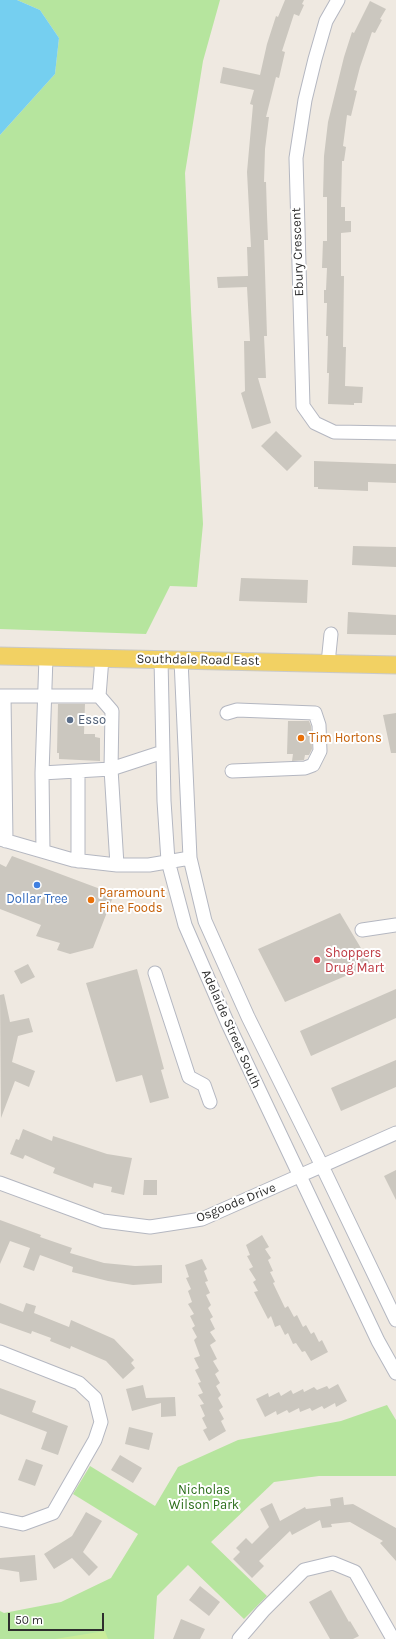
<!DOCTYPE html>
<html>
<head>
<meta charset="utf-8">
<style>
	body { margin:0 }
	#map { position:relative; width:396px; height:1639px; overflow:hidden; background:#efe9e1; font-family:Karla,sans-serif }
	canvas { display:block }
	.scale { position:absolute; left:8px; top:1613px; width:96px; height:18px; box-sizing:border-box; border:2px solid #2e2e2e; border-top:0; padding-left:5px; font-size:12px; line-height:14px; white-space:nowrap; color:#2e2e2e; -webkit-text-stroke:3px #fff; paint-order:stroke }
</style>
</head>
<body>
<div id="map">
<canvas width="396" height="1639"></canvas>
<div class="scale">50 m</div>
</div>
<script>
const ctx = document.querySelector('canvas').getContext('2d');
ctx.lineJoin = 'round';
function fill(path, color) { ctx.fillStyle = color; ctx.fill(path, 'evenodd'); }
const toPath = rows => new Path2D(rows.map(r => 'M' + r).join(''));
function stroke(path, color, width, dash) { ctx.strokeStyle = color; ctx.lineWidth = width; ctx.lineCap = dash ? 'butt' : 'round'; ctx.setLineDash(dash || []); ctx.stroke(path); }
function write(font, color, halo, rows, align = 'center') {
  ctx.font = font + ' Karla,sans-serif'; ctx.lineWidth = 4; ctx.setLineDash([]); ctx.textBaseline = 'middle'; ctx.strokeStyle = halo; ctx.fillStyle = color; for (const [text, x, y, turn = 0] of rows) {
    ctx.save(); ctx.translate(x, y); ctx.rotate((+turn || 0) * Math.PI / 180); ctx.textAlign = isNaN(turn) ? turn : align; if (halo) ctx.strokeText(text, 0, 0); ctx.fillText(text, 0, 0); ctx.restore();
  }
}
const green = toPath([
	[17,0,220,0,203,61,185,173,191,310,203,524,197,587,170,586,146,634,0,629,0,135,55,74,59,38,40,10],
	[387,1405,396,1420,396,1476,319,1476,274,1482,211,1542,267,1596,244,1619,188,1565,157,1596,154,1639,0,1639,0,1611,4,1613,61,1602,111,1578,138,1534,73,1494,90,1466,155,1506,178,1467,238,1440,341,1421]
]);
const pitch = toPath([
	[105,1631,108,1639,55,1639]
]);
const water = toPath([
	[0,0,17,0,40,10,59,38,55,74,0,135]
]);
const building = toPath([
	[285,0,304,0,302,4,304,5,299,16,294,14,282,51,285,52,279,78,276,77,266,117,269,117,265,149,264,182,266,182,267,215,268,240,264,240,267,336,264,336,266,378,258,378,271,423,252,429,241,393,245,391,244,341,250,341,247,287,218,288,217,277,248,276,247,247,251,247,247,172,253,105,250,104,254,90,220,83,223,67,260,75,267,44,276,16,278,17],
	[370,1,386,9,380,19,382,20,375,33,372,32,360,67,354,90,357,91,351,116,347,115,343,146,346,147,344,161,342,161,341,207,345,207,345,221,351,221,351,232,341,233,341,276,344,276,343,347,346,347,345,386,363,387,362,403,354,403,354,405,328,404,329,373,327,373,328,336,326,336,327,303,324,303,324,290,326,290,327,268,322,268,323,241,327,241,327,197,323,197,324,156,328,122,344,57,352,32,354,33],
	[276,431,302,456,287,471,261,446],
	[314,461,396,464,396,483,368,482,368,491,318,489,318,487,314,487],
	[353,546,396,547,396,567,352,565],
	[241,578,308,580,307,603,239,601],
	[348,612,396,615,396,635,347,634],
	[58,704,85,704,84,734,95,734,95,737,100,738,100,761,59,759,59,753,57,753],
	[396,713,396,753,391,753,383,715],
	[288,721,309,721,311,726,312,749,309,755,305,755,304,760,292,761,293,754,287,754],
	[12,856,111,893,113,897,93,948,70,954,57,950,60,943,36,936,41,925,0,909,0,864,6,867],
	[340,913,371,965,285,1002,258,949],
	[28,964,35,977,21,984,14,971],
	[137,969,164,1069,161,1070,169,1098,150,1103,142,1075,116,1082,86,983],
	[396,989,396,1018,311,1056,300,1031],
	[4,994,10,1022,29,1018,33,1032,18,1036,12,1062,35,1071,29,1087,15,1081,1,1118,0,995],
	[396,1060,396,1087,341,1111,331,1088],
	[23,1129,52,1141,53,1136,107,1154,132,1158,124,1195,111,1192,112,1187,94,1183,93,1188,53,1173,55,1168,43,1163,25,1155,23,1159,10,1154,16,1139,19,1140],
	[396,1170,396,1200,384,1176],
	[144,1180,157,1180,157,1195,143,1195],
	[0,1220,41,1235,40,1237,72,1248,70,1253,104,1263,135,1266,162,1265,162,1283,133,1285,108,1281,72,1272,73,1267,40,1255,34,1271,23,1267,30,1248,10,1241,0,1264],
	[262,1235,269,1247,265,1249,271,1258,268,1260,273,1271,270,1272,275,1282,273,1283,285,1308,288,1306,294,1317,297,1315,303,1327,306,1325,311,1334,314,1332,319,1342,322,1340,328,1352,311,1361,305,1351,302,1352,296,1343,293,1344,288,1333,285,1335,280,1325,275,1327,271,1316,268,1319,254,1292,258,1291,253,1282,256,1280,249,1269,253,1267,247,1256,250,1255,246,1245],
	[202,1259,207,1269,204,1271,208,1281,205,1282,210,1293,206,1295,211,1305,208,1308,213,1317,210,1319,215,1329,210,1332,216,1341,210,1345,217,1359,213,1361,219,1371,215,1374,220,1383,216,1386,221,1395,218,1398,223,1407,219,1410,224,1419,221,1421,226,1431,209,1441,203,1430,207,1428,202,1418,205,1416,200,1405,204,1404,198,1395,203,1393,198,1383,201,1382,195,1370,199,1368,194,1358,200,1356,194,1340,197,1337,192,1328,195,1326,190,1316,194,1314,188,1304,192,1302,188,1291,191,1289,186,1278,189,1277,185,1265],
	[0,1303,23,1312,26,1303,36,1306,34,1313,69,1327,71,1320,114,1339,134,1360,131,1363,135,1368,123,1379,106,1361,71,1346,70,1349,50,1341,51,1338,32,1331,31,1334,0,1323],
	[338,1384,347,1401,336,1407,335,1403,324,1409,322,1406,312,1411,310,1408,300,1412,299,1408,289,1413,287,1410,277,1415,276,1411,265,1417,256,1399,268,1393,269,1397,279,1392,281,1396,291,1390,293,1394,303,1389,304,1392,314,1387,317,1390,327,1386,329,1389],
	[143,1385,146,1398,175,1397,176,1416,161,1417,161,1403,132,1411,126,1389],
	[0,1388,36,1401,32,1412,68,1426,58,1455,41,1449,47,1432,0,1414],
	[129,1427,153,1433,149,1450,125,1444],
	[120,1455,142,1468,133,1483,111,1470],
	[26,1459,43,1465,35,1486,18,1480],
	[343,1497,344,1505,353,1504,396,1528,396,1561,380,1543,383,1541,350,1522,331,1524,332,1527,322,1528,320,1520,292,1535,290,1531,259,1561,264,1566,252,1578,233,1559,240,1552,236,1548,246,1538,252,1544,269,1527,260,1509,272,1503,280,1521,305,1507,306,1509,331,1506,330,1499],
	[86,1512,102,1521,83,1552,98,1567,89,1576,72,1558,54,1569,44,1554,72,1536],
	[35,1555,37,1580,20,1582,19,1572,0,1569,0,1558],
	[200,1586,220,1602,209,1616,189,1600],
	[331,1590,349,1622,350,1621,359,1636,353,1639,330,1639,309,1602],
	[181,1619,205,1629,200,1639,173,1639]
]);
const minor = toPath([
	[338,0,326,21,315,59,305,100,296,158,303,406,315,423,334,432,396,433],
	[46,657,42,773,111,769,163,752],
	[102,658,99,696,112,711,111,769,117,865],
	[161,659,164,801,168,861,185,925,228,1024,378,1341,396,1373],
	[181,660,190,858,205,921,248,1017,322,1166,396,1320],
	[328,663,331,634],
	[0,696,4,696,6,841],
	[4,696,99,696],
	[227,713,237,710,315,713,319,725,320,751,313,765,305,768,232,771],
	[78,771,78,861],
	[42,773,43,851],
	[0,839,73,860,117,865,149,865,190,858],
	[362,930,396,925],
	[155,973,189,1077,204,1085,210,1102],
	[0,1183,103,1221,150,1227,202,1219,396,1133],
	[0,1352,79,1383,95,1398,101,1422,95,1440,53,1513,23,1524,0,1519],
	[239,1639,263,1611,304,1570,333,1563,355,1572,393,1639]
]);
const major = toPath([
	[0,656,396,665]
]);
const markers = [
	[70,720,4,"#5c6f8a"],
	[301,738,4,"#e8710a"],
	[37,885,4,"#3f7fe0"],
	[91,900,4,"#e8710a"],
	[317,960,4,"#e0444e"]
];
const streetNames = [
	["Ebury Crescent",298,252,-92],
	["Southdale Road East",198,660,1],
	["Adelaide Street South",231,1029,66],
	["Osgoode Drive",236,1203,-22]
];
const serviceNames = [
	["Esso",78,720]
];
const foodNames = [
	["Tim Hortons",309,738],
	["Paramount",99,893],
	["Fine Foods",99,908]
];
const shopNames = [
	["Dollar Tree",37,899]
];
const healthNames = [
	["Shoppers",325,953],
	["Drug Mart",325,968]
];
const parkNames = [
	["Nicholas",204,1490],
	["Wilson Park",204,1505]
];
fill(green, '#b6e59e');
fill(pitch, '#c9ec9a');
fill(water, '#75cff0');
fill(building, '#cbc7bf');
stroke(minor, '#b4b7c1', 15);
stroke(major, '#c9c9c9', 19);
stroke(minor, '#fff', 13);
stroke(major, '#f2d163', 17);
for (const [x, y, r, color] of markers) { const dot = new Path2D(); dot.arc(x, y, r, 0, 2 * Math.PI); ctx.fillStyle = color; ctx.fill(dot); stroke(dot, '#fff', 1.5); }
write('13px', '#2e2e2e', '#fff', streetNames);
write('13px', '#4e5e75', '#fff', serviceNames, 'left');
write('13px', '#c56008', '#fff', foodNames, 'left');
write('13px', '#366cbe', '#fff', shopNames);
write('13px', '#be3a42', '#fff', healthNames, 'left');
write('13px', '#2c6e1b', '#fff', parkNames);
</script>
</body>
</html>
